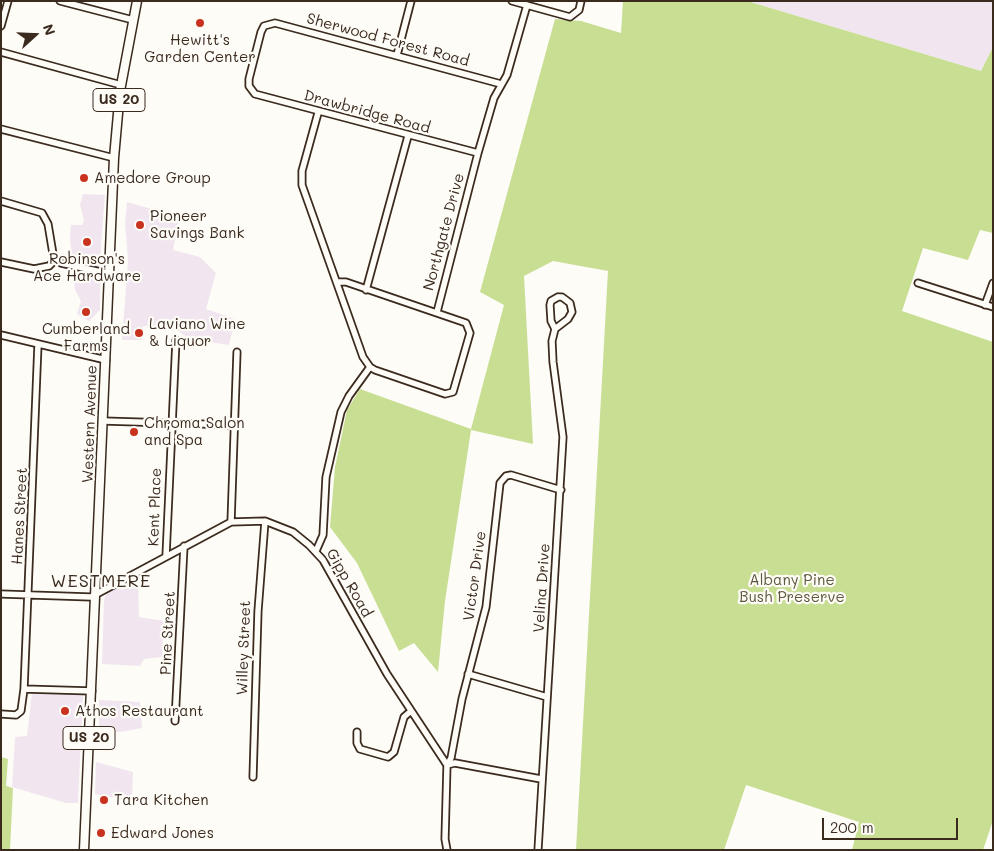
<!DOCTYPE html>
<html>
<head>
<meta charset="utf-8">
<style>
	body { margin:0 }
	#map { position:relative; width:994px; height:851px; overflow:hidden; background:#fdfcf7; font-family:Mali,sans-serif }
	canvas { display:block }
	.frame { position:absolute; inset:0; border:2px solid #3b2a1e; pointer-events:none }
	.north { position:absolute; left:10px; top:10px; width:50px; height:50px; -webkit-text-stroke:4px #fdfcf7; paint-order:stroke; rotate:70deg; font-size:14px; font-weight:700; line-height:20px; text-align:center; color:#3b2a1e }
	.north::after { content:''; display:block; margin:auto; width:18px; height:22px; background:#3b2a1e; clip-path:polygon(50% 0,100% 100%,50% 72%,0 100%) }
	.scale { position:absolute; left:822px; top:818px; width:136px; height:22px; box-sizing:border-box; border:2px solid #3b2a1e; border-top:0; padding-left:6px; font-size:15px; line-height:18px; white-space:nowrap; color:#3b2a1e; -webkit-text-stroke:4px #fdfcf7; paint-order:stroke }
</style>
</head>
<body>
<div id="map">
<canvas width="994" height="851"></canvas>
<div class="frame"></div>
<div class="north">N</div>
<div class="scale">200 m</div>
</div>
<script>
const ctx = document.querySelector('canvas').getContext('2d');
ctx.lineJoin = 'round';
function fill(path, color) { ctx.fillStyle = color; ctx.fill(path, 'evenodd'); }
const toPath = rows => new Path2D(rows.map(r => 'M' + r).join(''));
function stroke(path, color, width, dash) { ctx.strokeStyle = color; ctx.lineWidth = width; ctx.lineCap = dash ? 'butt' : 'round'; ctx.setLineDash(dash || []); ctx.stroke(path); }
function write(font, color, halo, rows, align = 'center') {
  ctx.font = font + ' Mali,sans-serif'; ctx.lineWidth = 4.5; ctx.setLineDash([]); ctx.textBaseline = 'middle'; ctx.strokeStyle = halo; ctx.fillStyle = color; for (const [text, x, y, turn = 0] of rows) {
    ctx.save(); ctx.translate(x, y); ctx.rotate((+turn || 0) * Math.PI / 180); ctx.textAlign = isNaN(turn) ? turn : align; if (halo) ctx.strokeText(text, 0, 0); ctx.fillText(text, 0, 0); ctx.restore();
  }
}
const built = toPath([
	[747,1,993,1,993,47,981,71],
	[83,194,105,195,101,245,100,310,89,321,77,314,81,301,75,290,70,238,71,225,82,225,84,220,80,205],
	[127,202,180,217,173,250,200,257,216,273,206,309,235,319,229,345,189,339,176,329,143,326,142,340,122,340,128,260,125,223],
	[138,578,139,617,164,621,162,657,144,659,140,666,102,664,104,600,106,594,132,579],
	[32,692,83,695,78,803,66,803,12,787,15,737,27,736],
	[99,700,140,702,142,728,120,732,99,731],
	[96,762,133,772,132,801,95,794]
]);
const green = toPath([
	[623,1,747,1,981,71,993,47,993,233,980,230,968,260,923,248,902,311,993,342,993,820,983,850,852,850,859,822,746,785,724,850,576,850,608,271,553,261,524,276,533,444,471,430,445,601,438,672,414,643,399,651,357,563,330,527,335,467,347,410,360,389,471,429,504,305,480,292,555,19,581,21,621,33],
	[1,757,8,759,6,786,13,788,10,850,1,850]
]);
const minor = toPath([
	[60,1,133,20],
	[512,1,570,17,579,10,581,1],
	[1,26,8,1],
	[1,52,121,85],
	[397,55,411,1],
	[318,113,302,171,302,185,363,357,370,367,375,370,445,394,453,392,470,333,466,323,346,282,338,282],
	[1,129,114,158],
	[478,153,255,94,249,86,249,79,261,32,264,26,275,23,501,84],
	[1,201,42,213,48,224,53,254,61,263,110,274],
	[1,262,34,269,49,266,56,259],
	[918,283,993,307],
	[366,290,408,136],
	[558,297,562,297,570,303,572,312,568,319,555,329,551,321,550,305,551,301,558,297],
	[985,305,993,283],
	[437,312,478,153,494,98,507,75,527,5],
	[1,335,106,360],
	[104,421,234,425],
	[231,522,237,352],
	[316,551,323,535,326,477,341,412,349,396,370,367],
	[166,556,176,340],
	[1,594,91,597,231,522,265,521,293,532,309,545,323,560,387,674,447,765,445,839,447,850],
	[468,674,547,697],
	[24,689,92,691],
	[1,714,16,715,21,711,24,689,38,344],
	[175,721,184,546],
	[357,732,357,743,360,749,388,757,394,752,404,717,411,711],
	[447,765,451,758,462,699,486,607,500,483,506,476,511,475,561,490],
	[447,765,455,763,541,779],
	[253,777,258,611,265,521],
	[538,850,563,437,553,362,552,341,555,329]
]);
const major = toPath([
	[84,850,114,158,120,91,137,1]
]);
const markers = [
	[200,23,5,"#c8321e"],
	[84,178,5,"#c8321e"],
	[140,225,5,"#c8321e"],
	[87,242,5,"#c8321e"],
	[86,312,5,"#c8321e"],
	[139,333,5,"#c8321e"],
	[134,432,5,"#c8321e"],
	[65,711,5,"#c8321e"],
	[104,800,5,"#c8321e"],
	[101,833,5,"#c8321e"]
];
const shields = [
	[119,100,52],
	[89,738,52]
];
const shieldNames = [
	["US 20",119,100],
	["US 20",89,738]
];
const poiNames = [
	["Hewitt's",200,40,"center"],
	["Garden Center",200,57,"center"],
	["Amedore Group",94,178],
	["Pioneer",150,216],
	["Savings Bank",150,233],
	["Robinson's",87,259,"center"],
	["Ace Hardware",87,276,"center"],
	["Laviano Wine",149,324],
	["& Liquor",149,341],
	["Cumberland",86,329,"center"],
	["Farms",86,346,"center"],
	["Chroma Salon",144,423],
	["and Spa",144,440],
	["Athos Restaurant",75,711],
	["Tara Kitchen",114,800],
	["Edward Jones",111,833]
];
const streetNames = [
	["Sherwood Forest Road",388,40,15],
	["Drawbridge Road",367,112,15],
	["Northgate Drive",444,232,-75],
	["Western Avenue",90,424,-88],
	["Kent Place",155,507,-88],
	["Hanes Street",20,516,-87],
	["Victor Drive",475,576,-82],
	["Gipp Road",349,583,60],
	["Velina Drive",542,588,-86],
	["Pine Street",168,633,-87],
	["Willey Street",244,648,-88]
];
const parkNames = [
	["Albany Pine",792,580],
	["Bush Preserve",792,597]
];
const quarterNames = [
	["WESTMERE",101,581]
];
fill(built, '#f1e6f0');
fill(green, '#c8de93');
stroke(minor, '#3b2a1e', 9);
stroke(major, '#3b2a1e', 11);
stroke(minor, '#fdfcf7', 5.5);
stroke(major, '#fdfcf7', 8);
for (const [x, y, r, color] of markers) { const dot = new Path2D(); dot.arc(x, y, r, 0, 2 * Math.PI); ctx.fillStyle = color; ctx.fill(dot); stroke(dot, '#fdfcf7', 2); }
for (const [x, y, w] of shields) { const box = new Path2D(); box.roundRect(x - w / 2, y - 11.5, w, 23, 4); ctx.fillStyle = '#fdfcf7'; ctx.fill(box); stroke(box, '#3b2a1e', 1); }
write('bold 14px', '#3b2a1e', null, shieldNames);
write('15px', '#3b2a1e', '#fdfcf7', poiNames, 'left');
write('15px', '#3b2a1e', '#fdfcf7', streetNames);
write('15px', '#5e573b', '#fdfcf7', parkNames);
ctx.letterSpacing = '1px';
write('18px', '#3b2a1e', '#fdfcf7', quarterNames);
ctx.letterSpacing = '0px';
</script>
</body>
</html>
